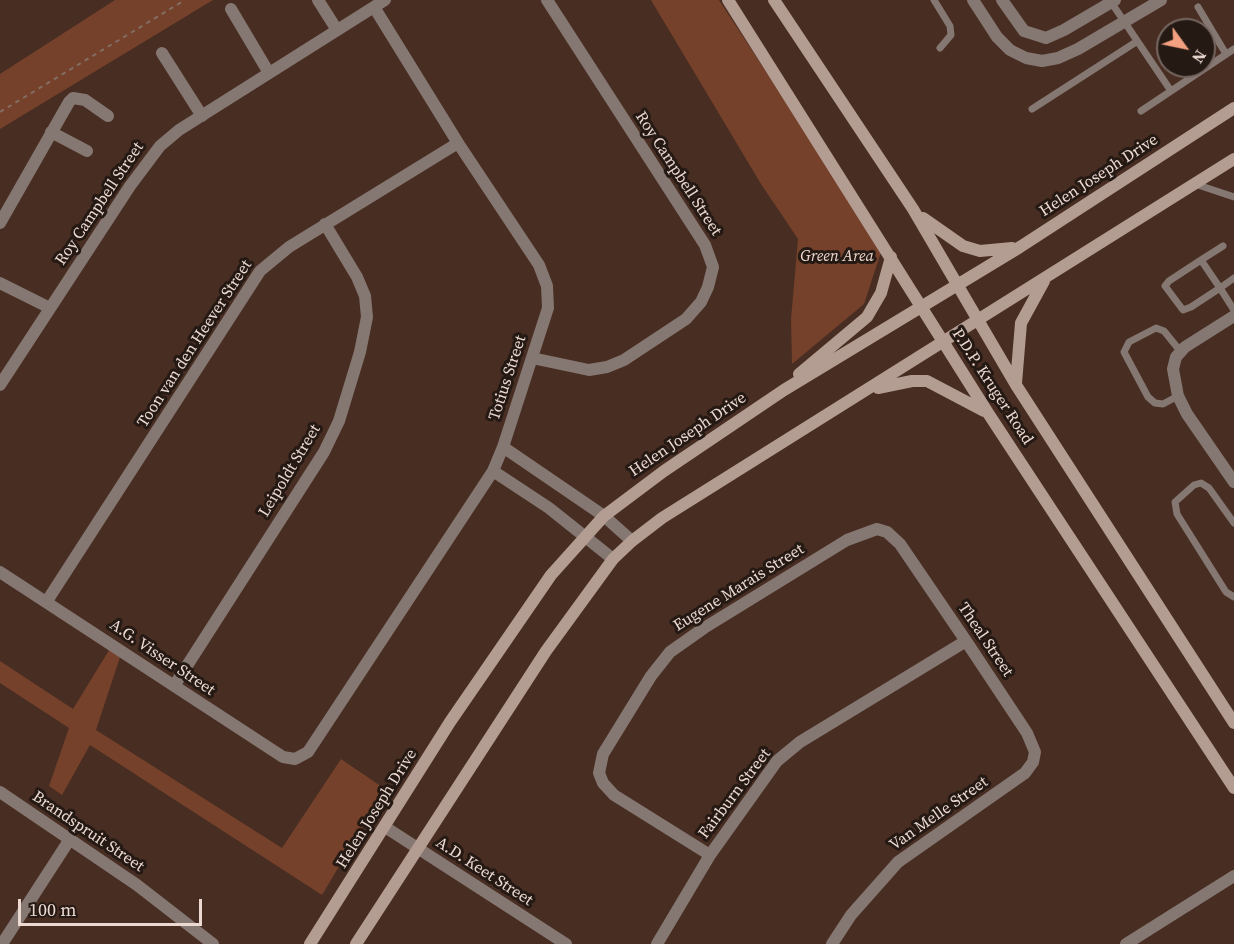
<!DOCTYPE html>
<html>
<head>
<meta charset="utf-8">
<style>
	body { margin:0 }
	#map { position:relative; width:1234px; height:944px; overflow:hidden; background:#482d22; font-family:"Source Serif 4",serif }
	canvas { display:block }
	.north { position:absolute; left:1156px; top:18px; width:60px; height:60px; box-sizing:border-box; background:#251914; border:2px solid #756660; border-radius:50%; rotate:123deg; font-size:16px; font-weight:700; line-height:24px; text-align:center; color:#ecdad2 }
	.north::after { content:''; display:block; margin:auto; width:21px; height:27px; background:#f2a07f; clip-path:polygon(50% 0,100% 100%,50% 72%,0 100%) }
	.scale { position:absolute; left:18px; top:899px; width:184px; height:27px; box-sizing:border-box; border:3px solid #ecdad2; border-top:0; padding-left:8px; font-size:18px; line-height:21px; white-space:nowrap; color:#ecdad2; -webkit-text-stroke:4px #251914; paint-order:stroke }
</style>
</head>
<body>
<div id="map">
<canvas width="1234" height="944"></canvas>
<div class="north">N</div>
<div class="scale">100 m</div>
</div>
<script>
const ctx = document.querySelector('canvas').getContext('2d');
ctx.lineJoin = 'round';
function fill(path, color) { ctx.fillStyle = color; ctx.fill(path, 'evenodd'); }
const toPath = rows => new Path2D(rows.map(r => 'M' + r).join(''));
function stroke(path, color, width, dash) { ctx.strokeStyle = color; ctx.lineWidth = width; ctx.lineCap = dash ? 'butt' : 'round'; ctx.setLineDash(dash || []); ctx.stroke(path); }
function write(font, color, halo, rows, align = 'center') {
  ctx.font = font + ' "Source Serif 4",serif'; ctx.lineWidth = 6; ctx.setLineDash([]); ctx.textBaseline = 'middle'; ctx.strokeStyle = halo; ctx.fillStyle = color; for (const [text, x, y, turn = 0] of rows) {
    ctx.save(); ctx.translate(x, y); ctx.rotate((+turn || 0) * Math.PI / 180); ctx.textAlign = isNaN(turn) ? turn : align; if (halo) ctx.strokeText(text, 0, 0); ctx.fillText(text, 0, 0); ctx.restore();
  }
}
const green = toPath([
	[115,0,213,0,0,129,0,74],
	[651,0,719,0,882,249,864,304,792,364,791,319,798,239,761,184],
	[111,647,121,654,96,730,282,848,341,759,385,789,322,895,90,745,62,795,49,786,69,728,0,683,0,661,73,709]
]);
const path = toPath([
	[0,112,185,0]
]);
const lane = toPath([
	[934,0,950,26,951,35,940,48],
	[1111,2,1171,91,1234,49],
	[1198,7,1226,54],
	[1174,26,1176,30],
	[1032,109,1136,42],
	[1141,111,1171,91],
	[1195,184,1234,197],
	[1201,260,1223,246],
	[1234,278,1220,288,1191,307,1183,310,1165,286,1169,281,1201,260,1220,288,1234,310],
	[1178,396,1163,404,1155,403,1148,397,1124,352,1129,342,1156,328,1164,331,1181,352],
	[1234,523,1209,488,1201,483,1194,485,1175,502,1177,514,1226,592,1234,597]
]);
const street = toPath([
	[318,0,337,30],
	[973,0,997,37,1010,50,1026,58,1042,61,1058,58,1078,49,1161,0],
	[1002,0,1024,31,1046,38,1064,30,1115,0],
	[231,9,269,73],
	[162,53,202,116],
	[51,132,87,151],
	[0,223,69,102,73,98,85,100,108,116],
	[0,283,50,308],
	[1234,316,1185,347,1176,357,1173,369,1178,396,1187,414,1234,482],
	[532,358,589,370,607,367,624,360,686,319,701,302,708,287,713,267,705,245,547,0],
	[0,385,130,186,160,146,179,130,385,0],
	[503,447,604,516,632,541],
	[493,471,549,508,613,559],
	[0,572,283,757,295,759,308,752,493,471,503,447,548,308,547,286,539,265,458,143,374,7],
	[47,601,260,271,289,247,458,143],
	[174,686,324,452,339,421,360,352,367,317,365,296,357,277,325,224],
	[0,792,137,885,213,944],
	[385,827,566,944],
	[710,855,614,795,603,783,599,773,603,754,651,676,670,652,704,628,847,540,877,529,887,532,900,544,966,641,1027,733,1035,752,1033,762,1025,773,898,862,851,915,832,944],
	[2,944,70,839],
	[657,944,710,855,777,761,800,742,966,641],
	[1126,944,1234,876]
]);
const secondary = toPath([
	[728,0,988,413,1234,788],
	[774,0,913,209,1016,385,1234,723],
	[923,218,963,246,980,251,1012,248],
	[799,374,867,317,881,293,891,257],
	[1016,383,1021,323,1044,281],
	[878,388,912,381,927,381,984,411],
	[310,944,450,722,551,575,604,516,664,471,784,390,1020,247,1234,108],
	[356,944,546,651,613,559,632,541,662,518,1234,159]
]);
const streetNames = [
	["Roy Campbell Street",678,174,57],
	["Helen Joseph Drive",1099,176,-33],
	["Roy Campbell Street",100,204,-56],
	["Toon van den Heever Street",195,344,-57],
	["Totius Street",508,378,-72],
	["P.D.P. Kruger Road",992,387,57],
	["Helen Joseph Drive",688,435,-34],
	["Leipoldt Street",290,471,-59],
	["Eugene Marais Street",739,588,-32],
	["Theal Street",985,640,56],
	["A.G. Visser Street",162,658,34],
	["Fairburn Street",735,794,-53],
	["Helen Joseph Drive",377,809,-58],
	["Van Melle Street",939,814,-35],
	["Brandspruit Street",88,832,34],
	["A.D. Keet Street",484,872,33]
];
const parkNames = [
	["Green Area",837,257]
];
fill(green, '#75412b');
stroke(path, '#846d63', 2, [4.5, 4.5]);
stroke(lane, '#857771', 7);
stroke(street, '#857771', 12);
stroke(secondary, '#b39c92', 12);
write('16px', '#ecdad2', '#251914', streetNames);
write('italic 16px', '#eed7cd', '#251914', parkNames);
</script>
</body>
</html>
